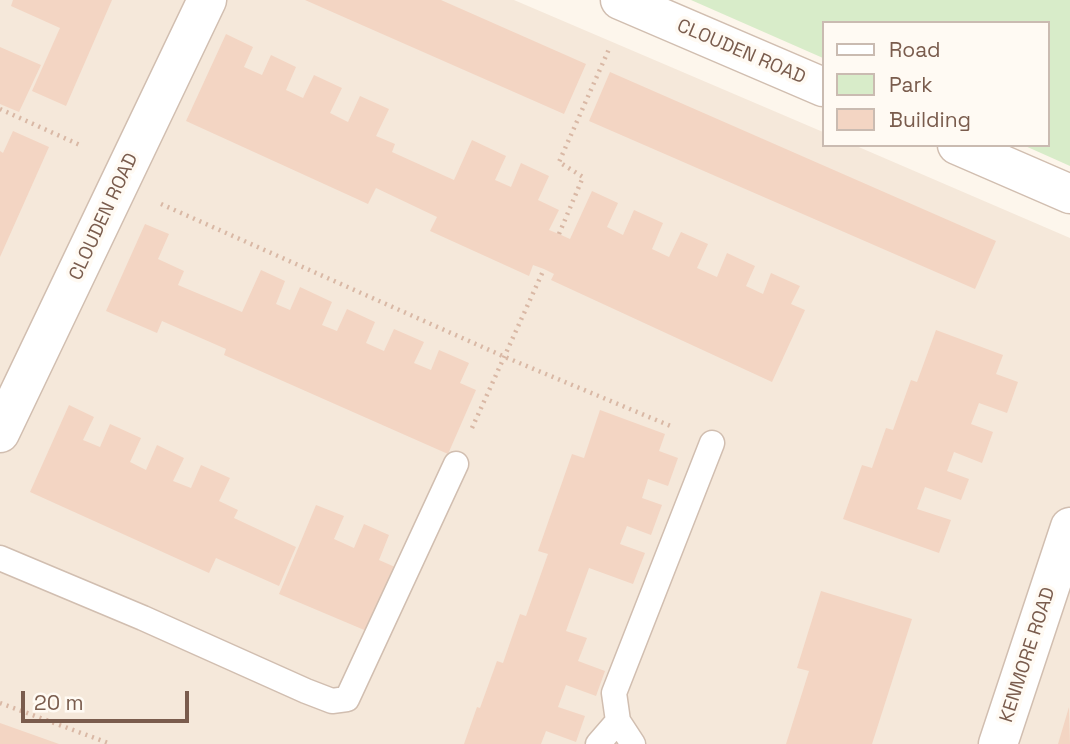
<!DOCTYPE html>
<html>
<head>
<meta charset="utf-8">
<style>
	body { margin:0 }
	#map { position:relative; width:1070px; height:744px; overflow:hidden; background:#fdf6ec; font-family:"Space Grotesk",sans-serif }
	canvas { display:block }
	.legend { position:absolute; left:822px; top:21px; width:228px; height:126px; box-sizing:border-box; background:#fffaf3; border:2px solid #cabbb1; margin:0; padding:9px 12px; list-style:none; font-size:21px; color:#7a5c4d }
	.legend li { display:flex; align-items:center; gap:14px; height:35px }
	.legend b { width:35px; border:2px solid #cabbb1 }
	.scale { position:absolute; left:21px; top:691px; width:168px; height:32px; box-sizing:border-box; border:4px solid #7a5c4d; border-top:0; padding-left:9px; font-size:21px; line-height:24px; white-space:nowrap; color:#7a5c4d; -webkit-text-stroke:5px #fffaf3; paint-order:stroke }
</style>
</head>
<body>
<div id="map">
<canvas width="1070" height="744"></canvas>
<ul class="legend">
<li><b style="height:9px;background:#fff"></b>Road</li>
<li><b style="height:19px;background:#d8ecc9"></b>Park</li>
<li><b style="height:19px;background:#f3d5c3"></b>Building</li>
</ul>
<div class="scale">20 m</div>
</div>
<script>
const ctx = document.querySelector('canvas').getContext('2d');
ctx.lineJoin = 'round';
function fill(path, color) { ctx.fillStyle = color; ctx.fill(path, 'evenodd'); }
const toPath = rows => new Path2D(rows.map(r => 'M' + r).join(''));
function stroke(path, color, width, dash) { ctx.strokeStyle = color; ctx.lineWidth = width; ctx.lineCap = dash ? 'butt' : 'round'; ctx.setLineDash(dash || []); ctx.stroke(path); }
function write(font, color, halo, rows, align = 'center') {
  ctx.font = font + ' "Space Grotesk",sans-serif'; ctx.lineWidth = 7; ctx.setLineDash([]); ctx.textBaseline = 'middle'; ctx.strokeStyle = halo; ctx.fillStyle = color; for (const [text, x, y, turn = 0] of rows) {
    ctx.save(); ctx.translate(x, y); ctx.rotate((+turn || 0) * Math.PI / 180); ctx.textAlign = isNaN(turn) ? turn : align; if (halo) ctx.strokeText(text, 0, 0); ctx.fillText(text, 0, 0); ctx.restore();
  }
}
const residential = toPath([
	[0,0,514,0,823,132,823,145,854,145,1070,238,1070,744,0,744]
]);
const green = toPath([
	[691,0,1070,0,1070,166,1023,145,1047,145,1047,23,823,23,823,58]
]);
const building = toPath([
	[13,0,112,0,66,106,32,91,60,28,11,6],
	[305,0,441,0,586,64,564,114],
	[226,34,253,47,244,67,262,75,271,55,296,67,286,90,303,98,314,75,342,88,330,113,348,122,360,96,389,109,376,136,395,144,392,152,454,180,472,140,506,156,495,180,511,187,521,163,549,176,538,200,559,210,549,230,559,234,570,239,592,191,618,203,607,227,623,235,634,210,663,223,652,249,669,257,681,232,708,244,697,268,717,277,727,253,755,266,746,286,763,294,771,273,800,286,791,304,805,310,772,382,551,280,554,274,544,269,533,265,529,276,430,231,437,217,376,188,368,204,186,121],
	[0,47,41,65,19,112,0,104],
	[610,72,996,241,975,289,589,121],
	[13,131,49,147,0,257,0,151,3,153],
	[145,224,169,234,158,259,184,271,178,285,242,312,261,270,285,281,276,304,290,310,300,287,332,302,322,325,337,331,347,309,375,322,366,343,384,351,394,329,424,342,414,363,431,370,439,350,469,363,460,383,476,390,448,454,224,355,226,349,162,321,157,333,106,311],
	[936,330,1003,355,996,374,1018,382,1007,413,979,403,971,424,993,432,982,463,954,452,947,471,969,479,961,500,925,487,917,509,951,520,939,553,843,519,862,465,872,468,886,428,893,430,911,380,917,382],
	[69,405,94,417,83,440,100,447,110,424,141,438,130,462,146,470,157,445,184,458,173,481,191,488,201,465,230,478,219,501,238,510,234,518,296,547,279,586,216,558,209,573,30,492],
	[600,410,665,434,659,451,678,458,668,486,648,479,642,498,662,505,651,535,627,526,620,544,645,553,633,584,589,568,566,631,587,638,578,661,605,671,596,696,566,685,558,707,585,716,576,742,546,731,541,744,464,744,477,707,480,708,497,661,503,663,520,614,526,616,548,554,538,551,572,454,584,458],
	[316,505,344,516,334,539,354,548,364,524,389,535,379,560,395,567,369,632,279,594],
	[821,591,912,619,872,744,786,744,809,671,797,668],
	[1069,707,1070,744,1058,744],
	[0,723,59,744,0,744]
]);
const path = toPath([
	[0,109,82,146],
	[161,204,505,357,673,427],
	[559,234,583,177,559,162,609,49],
	[472,428,544,269],
	[0,703,111,744]
]);
const service = toPath([
	[0,558,143,618,306,691,332,701,347,699,456,464],
	[598,744,618,721],
	[633,744,618,721,614,693,712,443]
]);
const minor = toPath([
	[620,0,823,87],
	[957,145,1070,194],
	[0,433,207,0],
	[998,744,1070,527]
]);
const streetNames = [
	["CLOUDEN ROAD",741,52,23],
	["CLOUDEN ROAD",104,217,-65],
	["KENMORE ROAD",1028,655,-72]
];
fill(residential, '#f5e8da');
fill(green, '#d8ecc9');
fill(building, '#f3d5c3');
stroke(service, '#d1beb0', 27);
stroke(minor, '#d1beb0', 41);
stroke(path, '#d9b8a5', 4.5, [2, 5]);
stroke(service, '#fff', 24);
stroke(minor, '#fff', 38);
write('19px', '#7a5c4d', '#fffaf3', streetNames);
</script>
</body>
</html>
